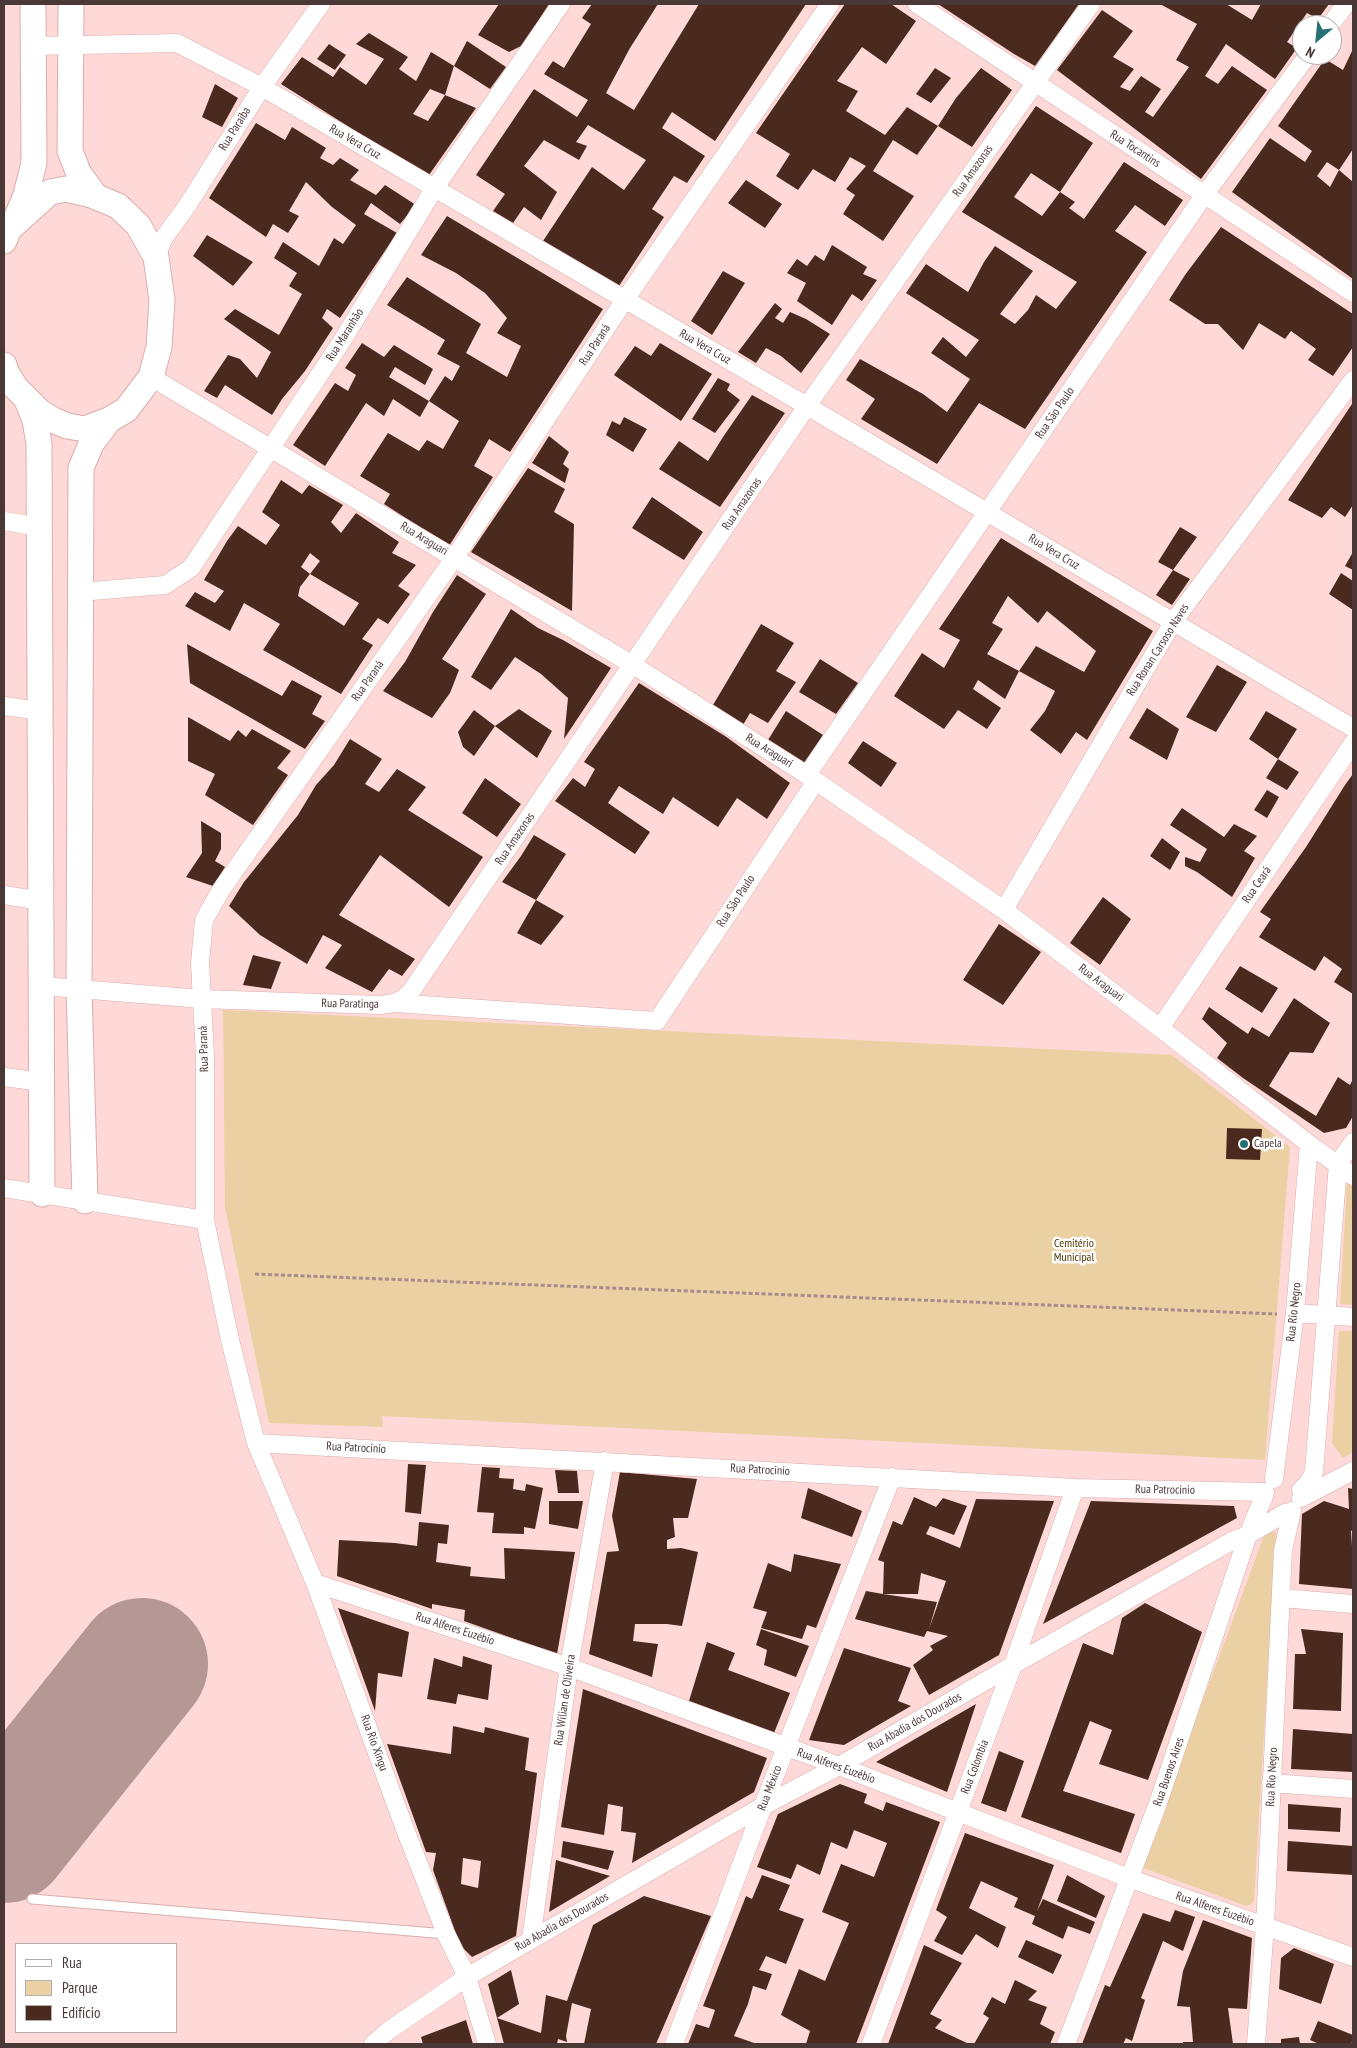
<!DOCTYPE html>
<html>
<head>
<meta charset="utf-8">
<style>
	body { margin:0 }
	#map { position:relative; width:1357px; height:2048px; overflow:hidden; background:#fed9d7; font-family:"PT Sans Narrow",sans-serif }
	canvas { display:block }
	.frame { position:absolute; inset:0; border:5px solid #4a3837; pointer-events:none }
	.legend { position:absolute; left:15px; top:1943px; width:162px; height:90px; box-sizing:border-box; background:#fff; border:1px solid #b7afaf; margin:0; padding:6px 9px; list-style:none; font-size:15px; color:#4a3837 }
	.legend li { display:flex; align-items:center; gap:10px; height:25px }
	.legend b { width:25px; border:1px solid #b7afaf }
	.north { position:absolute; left:1292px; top:15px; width:50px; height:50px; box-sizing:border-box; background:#fff; border:1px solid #b7afaf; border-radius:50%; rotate:208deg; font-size:14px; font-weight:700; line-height:20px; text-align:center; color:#4a3837 }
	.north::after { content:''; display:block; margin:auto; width:18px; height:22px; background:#277175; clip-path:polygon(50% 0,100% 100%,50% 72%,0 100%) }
</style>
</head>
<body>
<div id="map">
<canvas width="1357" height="2048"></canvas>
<div class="frame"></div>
<ul class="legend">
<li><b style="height:6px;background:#fff"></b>Rua</li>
<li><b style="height:14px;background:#ebd0a3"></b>Parque</li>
<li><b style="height:14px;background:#4a2a1e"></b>Edifício</li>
</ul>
<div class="north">N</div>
</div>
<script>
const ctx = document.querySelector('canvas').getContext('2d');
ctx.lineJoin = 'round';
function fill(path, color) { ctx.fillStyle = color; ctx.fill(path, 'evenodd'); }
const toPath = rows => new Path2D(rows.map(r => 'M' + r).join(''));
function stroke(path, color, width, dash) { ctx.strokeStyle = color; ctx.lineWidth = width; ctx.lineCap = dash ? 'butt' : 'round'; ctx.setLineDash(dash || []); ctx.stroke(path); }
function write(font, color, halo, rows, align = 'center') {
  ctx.font = font + ' "PT Sans Narrow",sans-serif'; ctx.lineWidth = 5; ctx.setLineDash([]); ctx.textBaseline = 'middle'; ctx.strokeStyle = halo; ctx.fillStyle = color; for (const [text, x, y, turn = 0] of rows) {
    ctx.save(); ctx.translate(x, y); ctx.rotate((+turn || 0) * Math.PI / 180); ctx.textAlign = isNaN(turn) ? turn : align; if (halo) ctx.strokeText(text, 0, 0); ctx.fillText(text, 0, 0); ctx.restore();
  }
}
const green = toPath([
	[223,1010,1172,1055,1290,1147,1265,1460,382,1416,383,1427,269,1423,225,1207],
	[1347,1182,1353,1186,1353,1305,1340,1304],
	[1339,1331,1353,1331,1353,1452,1343,1458,1332,1443],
	[1271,1531,1276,1533,1254,1900,1252,1904,1246,1906,1141,1867,1265,1533]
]);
const runway = toPath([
	[4,1837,142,1664]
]);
const building = toPath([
	[499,4,549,4,523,45,509,52,478,35],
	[592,4,658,4,630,48,606,93,634,110,699,4,806,4,715,141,672,112,662,128,705,156,687,183,674,176,652,209,664,217,619,286,543,241,592,167,624,190,646,160,588,125,576,142,587,146,579,160,544,140,524,166,557,192,541,220,524,207,513,223,493,211,505,194,476,175,534,89,577,117,588,100,544,74,553,61,564,68,591,24,582,18],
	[845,4,891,4,916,21,886,64,862,47,837,81,858,91,846,111,885,135,907,107,938,126,917,155,893,140,873,171,914,196,883,241,843,214,855,195,846,189,866,166,850,157,835,182,813,169,798,190,776,176,790,154,756,133],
	[938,4,1079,4,1035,66,1014,54],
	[1160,4,1226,4,1252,20,1261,4,1329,4,1318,19,1307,13,1287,42,1297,48,1275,79,1226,44,1205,76,1218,84,1232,66,1267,90,1201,179,1057,70,1102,10,1133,31,1113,57,1134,69,1120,87,1130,91,1141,76,1161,89,1145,112,1153,117,1189,67,1176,60,1197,24],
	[369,33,408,57,399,69,416,81,431,52,454,66,467,41,506,67,490,89,454,66,445,95,430,89,413,114,428,121,445,95,476,108,429,175,403,161,281,84,302,57,333,77,340,67,366,85,384,59,356,44],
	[329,44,346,55,335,70,317,59],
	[1353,49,1353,149,1339,170,1327,162,1317,176,1330,187,1339,170,1353,182,1353,279,1232,192,1270,138,1305,162,1312,151,1278,126,1325,59,1343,70],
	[935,68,951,78,931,103,916,94],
	[981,68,1012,90,972,147,938,126,956,98],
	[215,84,238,98,222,127,202,117],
	[1036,106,1093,143,1060,192,1031,173,1014,197,1042,216,1060,192,1075,202,1069,208,1084,219,1124,162,1183,200,1165,226,1135,205,1115,231,1147,252,1025,429,979,403,937,464,861,419,875,399,846,380,860,359,923,394,947,412,970,379,931,353,943,337,966,357,979,340,906,293,926,264,968,292,984,262,995,246,1033,271,1000,314,1015,324,1028,310,1036,295,1056,309,1077,282,962,212],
	[256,123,285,140,292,127,326,148,320,158,333,165,340,158,359,170,350,180,376,195,385,185,416,205,400,224,371,203,364,214,397,233,340,318,327,309,322,318,333,328,305,371,282,399,272,415,225,385,217,398,204,391,228,355,240,359,257,378,271,352,224,319,235,309,279,335,302,294,289,286,297,273,274,258,283,242,319,266,334,238,343,244,356,225,332,207,306,182,289,211,299,216,288,233,273,224,266,237,209,198],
	[746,180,782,204,765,228,728,203],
	[447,216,603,309,510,452,489,439,474,466,493,477,449,546,384,504,390,494,360,476,388,433,419,451,427,440,443,449,459,421,429,401,420,417,393,399,384,416,366,403,325,466,293,445,335,383,348,391,356,375,345,368,362,343,384,357,394,345,433,369,425,385,395,367,389,377,429,401,445,376,452,381,460,366,437,354,445,340,387,305,407,277,481,324,466,353,507,377,521,346,497,333,507,318,485,293,456,273,421,255],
	[1221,227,1353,314,1353,347,1333,376,1308,360,1316,349,1291,331,1285,339,1259,323,1243,350,1218,324,1205,324,1169,300,1185,275],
	[207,235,253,262,233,286,193,256],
	[832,245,867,267,863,274,877,280,862,301,852,294,832,325,797,301,806,283,787,273,797,259,807,266,815,255,824,261],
	[723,271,745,283,712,335,691,321],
	[775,303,782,309,775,318,783,323,790,312,806,319,830,334,801,373,781,356,766,348,756,363,738,352],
	[660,343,712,374,681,421,614,375,635,346,651,356],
	[718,378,730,384,727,390,740,400,715,433,692,419],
	[752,395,785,413,720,507,659,469,679,441,708,461,723,437],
	[1352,404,1353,505,1345,517,1331,507,1322,518,1288,500],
	[624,417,647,429,633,452,606,435,612,421,620,425],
	[549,436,569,452,563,464,569,469,565,483,532,463],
	[528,468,565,489,554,512,574,524,572,611,471,552],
	[281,480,302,494,309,485,343,505,331,522,341,533,356,513,399,542,392,553,416,565,398,586,410,594,388,624,378,618,362,639,373,645,341,694,263,650,280,624,244,603,230,631,185,606,195,592,215,603,224,591,204,580,227,541,238,526,266,545,280,525,262,512],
	[310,553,320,561,310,574,359,603,344,626,298,596,300,587,310,574,301,567],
	[652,497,703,532,684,560,632,528],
	[1180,527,1197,537,1173,570,1190,579,1172,605,1156,595,1173,570,1158,562],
	[1001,538,1153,631,1087,740,1076,732,1061,754,1030,730,1045,711,1055,691,1019,671,1036,646,1084,672,1096,651,1047,611,1038,623,1008,596,992,623,1003,629,987,654,1019,671,1005,699,978,680,973,689,1001,708,987,729,958,710,944,729,894,696,922,653,944,668,960,640,939,629],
	[1353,552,1353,570,1345,566],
	[1341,573,1353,581,1353,610,1329,594],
	[457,575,486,594,442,659,459,670,450,693,432,718,383,691,405,662,433,612],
	[511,609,538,628,563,640,611,668,564,739,568,698,541,674,515,657,491,690,471,677],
	[761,624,794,643,776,671,796,682,768,723,750,713,743,725,713,705],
	[187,644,282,696,292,680,322,696,312,714,325,721,305,749,190,683],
	[820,659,858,683,836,714,799,692],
	[1217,665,1247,682,1216,732,1186,717],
	[639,683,725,736,790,783,767,819,737,798,718,827,673,797,663,814,619,786,608,803,650,832,635,854,555,801,573,778,585,787,595,769,584,762],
	[1147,708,1179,729,1167,760,1129,738],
	[519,709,552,731,537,758,495,726],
	[474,710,495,726,474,756,463,747,458,732],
	[786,711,823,735,805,763,768,740],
	[1266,711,1297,729,1278,759,1249,739],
	[188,717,230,741,238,730,246,737,252,729,291,751,277,768,288,775,253,825,205,795,215,774,188,761],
	[350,739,382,759,365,784,379,792,397,769,426,787,408,810,483,857,449,907,380,855,339,915,415,959,402,976,389,969,372,992,325,968,342,945,323,935,307,964,260,935,229,906,244,882,298,815,316,785,334,765],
	[863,741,897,763,881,787,848,763],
	[1278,759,1299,772,1287,790,1266,778],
	[1353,774,1352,874,1353,994,1334,982,1342,969,1324,956,1315,971,1259,937,1271,919,1260,912,1306,847,1345,785],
	[485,778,521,804,497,837,462,813],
	[1267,790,1279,797,1267,818,1254,810],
	[1182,808,1224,837,1234,824,1257,836,1244,851,1255,858,1232,897,1197,872,1185,866,1185,857,1200,862,1207,849,1170,825],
	[201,821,221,833,221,849,215,861,225,867,213,886,186,877,202,853],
	[534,835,566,854,536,900,502,882,521,856],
	[1162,838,1180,852,1170,870,1150,856],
	[1103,897,1131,919,1100,965,1070,943],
	[536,900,564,916,541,945,517,933],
	[999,924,1041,952,1003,1005,963,980],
	[253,955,281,962,271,989,243,985],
	[1240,966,1278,988,1262,1013,1225,989],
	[1294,998,1330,1023,1313,1053,1290,1052,1269,1086,1316,1116,1338,1077,1350,1085,1353,1079,1353,1116,1346,1128,1324,1133,1243,1078,1217,1058,1227,1043,1202,1019,1209,1007,1248,1034,1252,1027,1269,1037],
	[1227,1128,1262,1129,1260,1160,1226,1159],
	[408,1464,426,1465,421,1514,405,1512],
	[482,1467,500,1468,499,1478,514,1479,513,1489,525,1491,526,1484,543,1488,535,1529,524,1527,524,1534,492,1533,494,1513,477,1512],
	[555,1470,577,1471,579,1493,558,1493],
	[620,1472,697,1479,688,1518,673,1518,675,1537,667,1540,667,1549,681,1548,698,1552,682,1626,667,1624,635,1624,633,1641,658,1644,652,1677,589,1654,607,1552,619,1551,612,1516],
	[808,1488,862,1511,852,1537,801,1518],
	[1348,1488,1353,1489,1353,1530,1351,1531,1352,1546,1353,1546,1353,1589,1299,1584,1302,1514,1324,1501,1349,1509],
	[914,1497,936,1507,943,1498,967,1506,954,1535,930,1526,926,1534,960,1548,976,1499,1054,1501,999,1655,929,1695,913,1665,933,1650,930,1646,948,1636,927,1631,924,1637,855,1619,866,1591,883,1594,884,1562,878,1560,893,1521,902,1525],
	[921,1573,946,1581,929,1629,937,1602,883,1594,918,1594],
	[549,1501,583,1501,578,1529,549,1524],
	[1091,1501,1234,1506,1237,1518,1043,1624],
	[419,1522,449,1525,447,1544,438,1543,436,1562,471,1567,470,1576,505,1579,504,1548,575,1552,557,1654,464,1621,465,1610,432,1604,432,1609,337,1576,339,1540,395,1543,417,1546],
	[794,1554,841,1564,816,1628,807,1625,802,1639,761,1628,767,1612,753,1608,768,1563,791,1572],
	[1145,1603,1202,1632,1148,1780,1099,1764,1112,1730,1090,1721,1063,1791,1135,1814,1121,1853,1021,1817,1083,1643,1113,1655,1122,1618],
	[338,1608,409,1632,402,1677,378,1673,375,1711],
	[761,1629,809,1646,796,1677,764,1665,767,1650,756,1645],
	[1301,1629,1343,1633,1341,1711,1293,1709,1295,1654,1306,1654],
	[707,1642,735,1653,728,1670,790,1693,774,1733,689,1701],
	[844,1648,911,1668,898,1701,911,1706,844,1745,809,1740],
	[463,1656,492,1665,488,1700,458,1694,456,1704,427,1699,434,1658,462,1667],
	[583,1689,767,1758,754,1792,632,1863,636,1833,621,1831,623,1807,608,1804,604,1835,561,1827],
	[976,1704,947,1792,876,1762,915,1739],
	[453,1726,484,1733,485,1727,529,1738,525,1770,537,1773,516,1936,472,1957,460,1945,433,1870,436,1853,426,1852,387,1744,451,1754],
	[463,1858,481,1861,478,1888,461,1884],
	[1293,1729,1353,1734,1353,1772,1291,1769],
	[999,1751,1024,1761,1006,1812,981,1803],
	[840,1784,867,1794,864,1803,883,1811,886,1802,940,1822,856,2044,806,2044,810,2031,781,2015,799,1969,825,1981,849,1923,822,1912,841,1864,874,1877,887,1843,854,1830,847,1849,831,1842,820,1875,797,1864,791,1879,757,1867,778,1814],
	[1288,1804,1341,1808,1340,1832,1288,1829],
	[965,1833,1054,1865,1037,1911,1043,1899,1095,1922,1090,1934,1068,1926,1063,1939,1032,1924,1035,1916,1014,1907,1018,1898,981,1881,969,1908,1006,1927,998,1948,976,1934,962,1955,934,1941,947,1917,936,1910],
	[563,1841,614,1851,608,1870,561,1857],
	[1288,1841,1353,1846,1353,1875,1287,1871],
	[556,1860,610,1876,549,1912],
	[762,1875,790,1885,779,1910,804,1919,786,1964,766,1956,759,1970,772,1974,766,1990,753,1986,748,2004,734,2036,757,2044,688,2044,696,2024,709,2028,715,2010,703,2006,746,1896,752,1899],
	[1067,1875,1105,1896,1096,1918,1057,1901],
	[644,1896,711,1916,656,2044,584,2044,591,2009,572,2003,566,2036,567,2042,558,2039,557,2044,504,2044,497,2018,541,2033,546,1995,567,2001,593,1925],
	[1175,1910,1195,1917,1183,1951,1163,1941,1141,1998,1145,2000,1132,2041,1126,2038,1123,2044,1082,2044,1105,1985,1110,1987,1143,1913,1170,1922],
	[1203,1920,1252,1938,1247,2009,1228,2008,1233,2044,1183,2044,1183,2042,1193,2042,1190,2007,1177,2006,1183,1971],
	[1026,1940,1062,1955,1053,1974,1018,1957],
	[924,1945,962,1963,930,2014,942,2020,935,2028,969,2044,888,2044],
	[1294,1948,1334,1964,1321,2004,1279,1989,1281,1958],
	[511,1970,519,2004,497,2018,488,1984],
	[1015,1980,1037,1991,1028,2000,1047,2007,1040,2024,1055,2032,1050,2044,974,2044,989,2018,983,2014,992,1997,1005,2004],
	[466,2020,473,2044,423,2044,421,2037],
	[1318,2021,1353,2035,1353,2040,1351,2044,1319,2044,1310,2040],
	[1299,2037,1300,2044,1281,2044,1281,2039]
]);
const path = toPath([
	[255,1274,1277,1314]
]);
const lane = toPath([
	[32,1899,446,1934]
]);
const street = toPath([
	[917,4,1353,293],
	[1330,25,1346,4],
	[33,46,177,43,262,87,807,406,1353,728],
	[156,257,163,239,187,206,262,87,321,4],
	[151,377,633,665,807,775,1004,910,1160,1028,1309,1144,1353,1176],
	[4,521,40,527],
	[80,592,165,585,191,568,342,341,434,189,561,4],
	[4,706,40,711],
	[807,775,1205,194,1308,55],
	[4,895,42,901],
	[1004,910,1173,622,1353,380],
	[42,986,202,999,380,1005,394,1003,657,1021,816,781],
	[394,1003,403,999,412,990,807,406,1091,4],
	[1160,1028,1353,743],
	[4,1077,42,1082],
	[4,1188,205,1220],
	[1295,1313,1353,1317],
	[256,1443,1075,1488,1265,1492],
	[1274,1479,1295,1313,1309,1144],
	[1301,1490,1309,1482,1314,1472,1338,1164,1353,1142],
	[1301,1498,1353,1471],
	[315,1583,569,1667,839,1766,1131,1879,1353,1957],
	[1281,1598,1353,1604],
	[1271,1783,1353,1789],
	[531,1940,569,1667,605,1461],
	[373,2044,388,2031,467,1977,763,1806,839,1766,1013,1665,1230,1542,1248,1535,1285,1513],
	[487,2044,467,1977,446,1934,403,1824,315,1583,256,1443,230,1340,205,1220,205,1056,200,963,204,920,221,890,455,557,624,301,830,4],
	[674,2044,763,1806,892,1477],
	[871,2044,1013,1665,1075,1488],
	[1066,2044,1157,1806,1248,1535,1264,1496],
	[1256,2044,1265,1926,1283,1550,1292,1511]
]);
const secondary = toPath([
	[71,4,70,151,79,174,96,197],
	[15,221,25,198,34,163,33,4],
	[4,241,9,229,50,192,66,189,92,195,118,206,138,225,156,257,162,300,159,347,151,377,126,410,109,420,85,429,67,426,53,420,40,412,16,388,6,372,4,365],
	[26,398,35,420,39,444,42,1194],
	[85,1201,79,989,81,468,91,444,109,420]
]);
const markers = [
	[1244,1144,5,"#277175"]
];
const streetNames = [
	["Rua Paraíba",235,129,-58],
	["Rua Vera Cruz",355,142,30],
	["Rua Tocantins",1135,149,33],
	["Rua Amazonas",973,171,-55],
	["Rua Maranhão",345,335,-58],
	["Rua Paraná",595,345,-57],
	["Rua Vera Cruz",705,347,30],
	["Rua São Paulo",1055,413,-56],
	["Rua Amazonas",742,504,-56],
	["Rua Araguari",424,539,31],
	["Rua Vera Cruz",1054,552,31],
	["Rua Ronan Carsoso Naves",1158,650,-58],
	["Rua Paraná",368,681,-55],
	["Rua Araguari",769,751,32],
	["Rua Amazonas",515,839,-56],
	["Rua Ceará",1257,885,-56],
	["Rua São Paulo",736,901,-57],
	["Rua Araguari",1101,983,37],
	["Rua Paratinga",350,1004,1],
	["Rua Paraná",204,1049,-92],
	["Rua Rio Negro",1294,1312,-84],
	["Rua Patrocinio",356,1448,3],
	["Rua Patrocinio",760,1470,3],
	["Rua Patrocinio",1165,1490,1],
	["Rua Alferes Euzébio",455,1629,18],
	["Rua Wilian de Oliveira",565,1700,-82],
	["Rua Abadia dos Dourados",915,1722,-30],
	["Rua Rio Xingu",374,1743,70],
	["Rua Alferes Euzébio",836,1766,20],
	["Rua Colombia",975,1767,-69],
	["Rua Buenos Aires",1169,1772,-71],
	["Rua Rio Negro",1272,1777,-87],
	["Rua México",770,1788,-69],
	["Rua Alferes Euzébio",1215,1909,19],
	["Rua Abadia dos Dourados",562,1922,-30]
];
const poiNames = [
	["Capela",1254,1144]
];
const parkNames = [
	["Cemitério",1074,1244],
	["Municipal",1074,1258]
];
fill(green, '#ebd0a3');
stroke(runway, '#b59896', 132);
fill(building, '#4a2a1e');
stroke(lane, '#daadac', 11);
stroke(street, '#daadac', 19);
stroke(secondary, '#daadac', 27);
stroke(path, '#a88c8b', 3, [4, 2.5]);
stroke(lane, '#fff', 9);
stroke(street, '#fff', 18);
stroke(secondary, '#fff', 25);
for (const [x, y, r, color] of markers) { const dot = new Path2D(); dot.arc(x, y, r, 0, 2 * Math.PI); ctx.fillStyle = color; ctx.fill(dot); stroke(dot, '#fff', 2); }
write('12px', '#4a3837', '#fff', streetNames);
write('12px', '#4a3837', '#fff', poiNames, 'left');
write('12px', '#513803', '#fff', parkNames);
</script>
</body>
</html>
